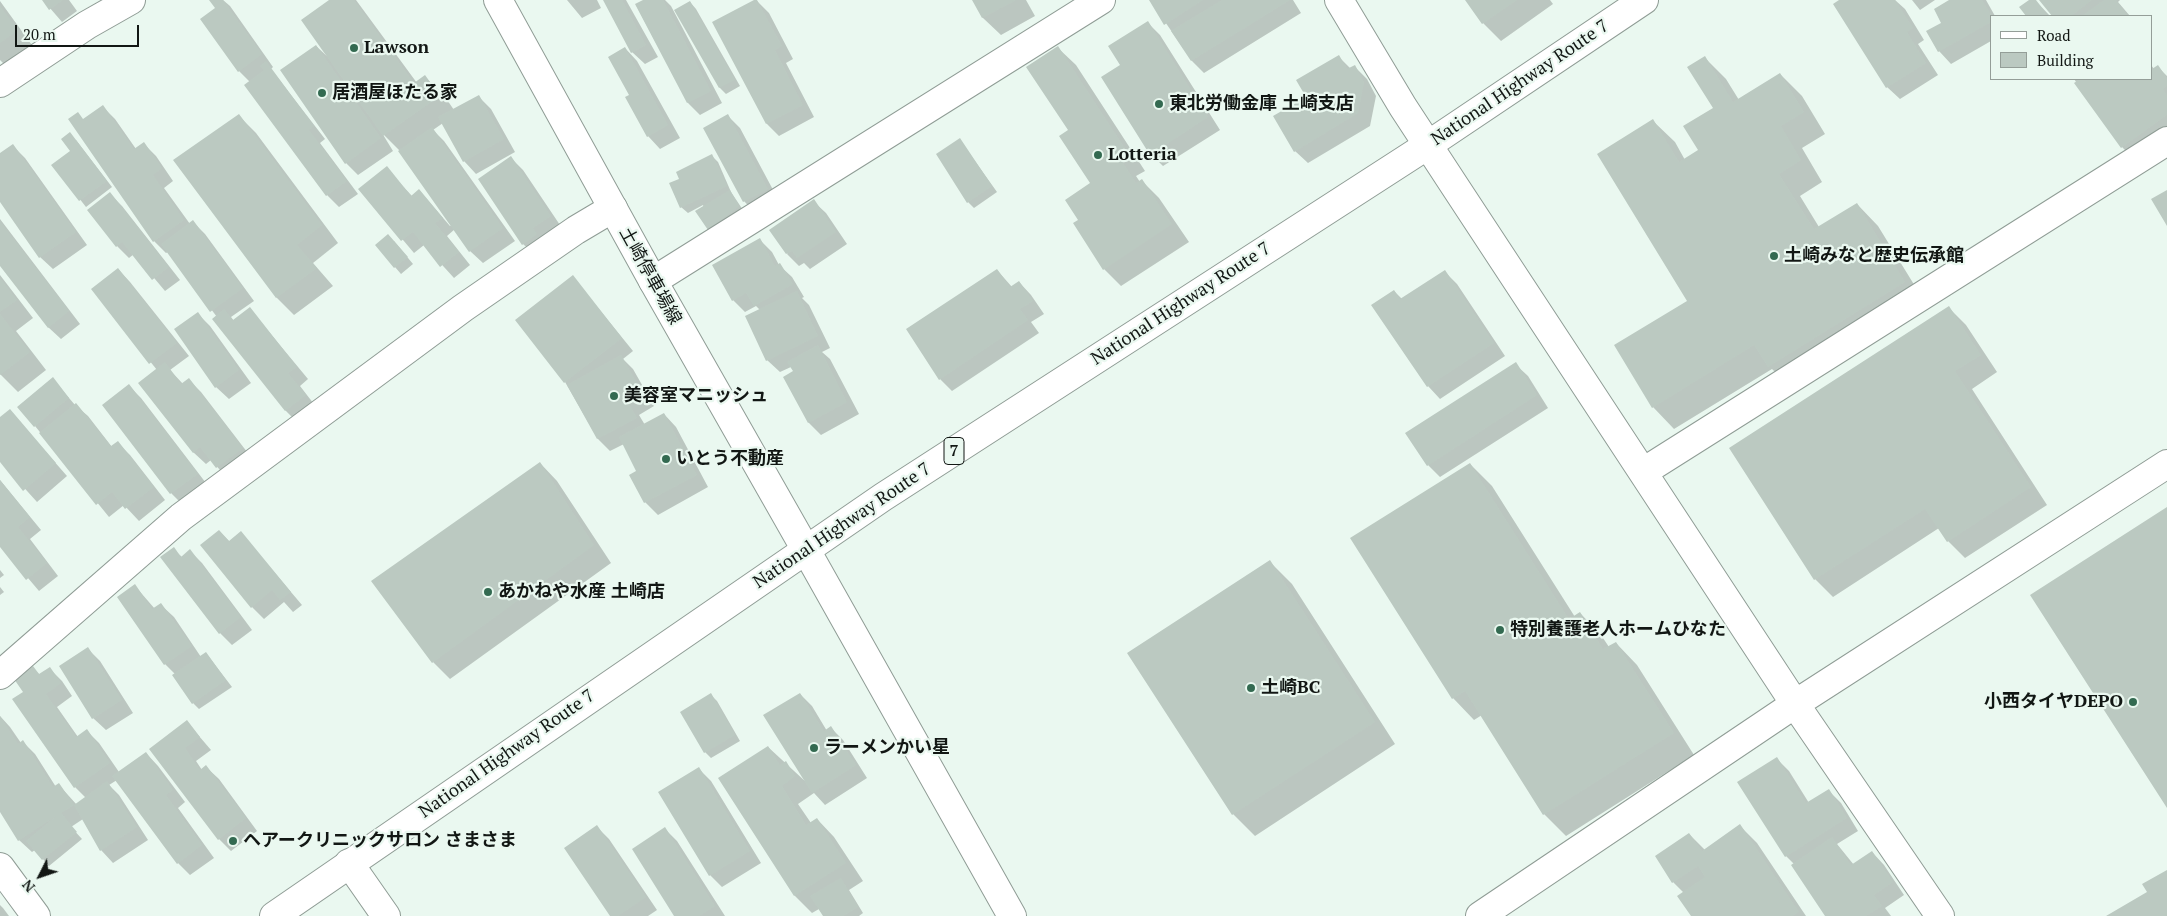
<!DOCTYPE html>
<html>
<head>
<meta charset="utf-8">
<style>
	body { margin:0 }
	#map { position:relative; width:2167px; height:916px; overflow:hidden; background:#eaf8f0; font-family:"PT Serif",serif }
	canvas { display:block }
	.legend { position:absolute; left:1990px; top:15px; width:162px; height:65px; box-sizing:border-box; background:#eaf8f0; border:1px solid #949e98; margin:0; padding:6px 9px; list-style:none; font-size:15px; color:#121714 }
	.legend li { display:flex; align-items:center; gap:10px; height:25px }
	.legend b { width:25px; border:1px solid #949e98 }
	.north { position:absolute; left:15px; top:851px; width:50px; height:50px; -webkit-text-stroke:4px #eaf8f0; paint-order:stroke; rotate:229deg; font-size:14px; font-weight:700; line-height:20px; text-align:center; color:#121714 }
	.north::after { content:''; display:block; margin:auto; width:18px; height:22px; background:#121714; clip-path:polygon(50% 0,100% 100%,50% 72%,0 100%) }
	.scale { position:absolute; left:15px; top:25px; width:124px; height:22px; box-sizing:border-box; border:2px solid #121714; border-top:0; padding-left:6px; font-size:15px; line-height:18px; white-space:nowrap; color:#121714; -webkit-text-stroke:4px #eaf8f0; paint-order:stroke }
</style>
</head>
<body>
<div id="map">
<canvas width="2167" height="916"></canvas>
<ul class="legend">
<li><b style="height:6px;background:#fff"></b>Road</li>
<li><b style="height:14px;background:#bbc9c1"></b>Building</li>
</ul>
<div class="north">N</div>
<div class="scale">20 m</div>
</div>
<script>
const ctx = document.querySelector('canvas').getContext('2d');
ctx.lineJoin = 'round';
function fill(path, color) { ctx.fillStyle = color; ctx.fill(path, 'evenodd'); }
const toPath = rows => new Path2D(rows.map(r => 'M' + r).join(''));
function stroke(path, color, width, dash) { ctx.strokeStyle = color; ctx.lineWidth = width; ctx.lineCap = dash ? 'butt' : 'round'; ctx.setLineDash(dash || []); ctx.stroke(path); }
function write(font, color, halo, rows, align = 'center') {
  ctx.font = font + ' "PT Serif","Noto Sans JP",serif'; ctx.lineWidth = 4.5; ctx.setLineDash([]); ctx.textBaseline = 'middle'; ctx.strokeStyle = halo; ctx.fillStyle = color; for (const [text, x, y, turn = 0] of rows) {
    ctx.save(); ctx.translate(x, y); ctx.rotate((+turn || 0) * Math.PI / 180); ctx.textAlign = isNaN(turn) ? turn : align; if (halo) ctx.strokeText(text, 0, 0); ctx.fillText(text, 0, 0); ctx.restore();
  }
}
const shadow = toPath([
	[43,0,69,0,77,11,62,22],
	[210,0,223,0,230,6,273,67,271,69,325,139,320,143,358,194,339,207,327,195,250,82,239,71,217,8],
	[331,0,356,0,417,83,425,77,443,94,454,110,479,97,491,109,515,152,476,174,464,161,443,123,433,130,444,141,515,241,483,263,470,251,455,229,447,236,470,265,454,278,424,245,414,253,360,189,386,168,412,196,419,190,450,226,452,225,400,151,382,133,393,151,358,175,346,163,316,46,329,58],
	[567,0,597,0,601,8,582,18],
	[604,0,626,0,658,57,645,64,632,52],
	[646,0,665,0,671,6,722,103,700,115,688,103,636,5],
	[756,0,769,13,793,59,786,63,814,117,779,136,767,124],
	[973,0,1026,0,1035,16,1001,35,983,18],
	[1150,0,1293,0,1301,13,1204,73,1192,61],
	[1467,0,1550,0,1553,4,1501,41,1483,23],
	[1841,0,1895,0,1905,9,1924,40,1918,44,1938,75,1900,99,1887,87,1834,4],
	[1912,0,1935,0,1920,10],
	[1951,0,1986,0,1995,16,1991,16,1991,41,1951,64,1939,51,1928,32,1943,23],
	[2031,0,2035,0,2050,16,2027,16,2021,7],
	[2041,0,2120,0,2118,2,2130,16,2053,16],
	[0,1,34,48,8,68,0,60],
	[690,2,696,9,740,86,726,94,720,88,676,10],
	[1148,23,1160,35,1220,130,1163,166,1151,154,1122,66],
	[625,48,637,61,680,138,660,149,648,136,631,95],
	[1058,48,1076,65,1145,171,1136,176,1140,182,1142,181,1159,198,1189,242,1121,286,1104,269,1080,220,1092,184,1070,131],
	[1339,57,1351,69,1354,66,1367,79,1376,96,1370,126,1308,163,1295,151,1308,97],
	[1705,58,1726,79,1739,100,1780,74,1802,96,1825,134,1802,148,1822,182,1800,196,1819,227,1857,204,1878,226,1926,304,1791,387,1772,369,1674,429,1653,407,1689,301,1653,121,1675,142,1685,160,1699,151,1715,109],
	[2151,65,2154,69,2158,67,2167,76,2167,136,2134,159,2122,147,2074,79,2151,79],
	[103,107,115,119,136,149,144,144,156,156,173,181,164,188,190,224,193,222,205,234,254,301,231,317,234,321,250,309,308,379,300,386,317,408,298,423,286,411,214,319,217,317,168,252,166,253,154,241,84,120],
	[239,116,256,133,338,243,313,263,333,286,294,315,277,298,175,160],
	[728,116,740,128,779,201,756,214,744,201,705,128],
	[76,140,112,187,86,207,53,165,72,151],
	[960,140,997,192,974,208,968,202],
	[13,146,25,158,87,245,53,269,40,257,0,199,0,155],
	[712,156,718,162,731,192,745,213,715,235,709,229,703,205,688,213,681,207,681,179],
	[511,158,523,170,562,228,536,256,523,244],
	[110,194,122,206,180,280,165,291,134,254,129,258,117,246],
	[813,201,826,213,847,244,810,269,804,263,799,266,787,254],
	[0,219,80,324,61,339,48,327,0,263],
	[760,240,772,252,779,265,792,277,804,297,802,298,809,305,830,348,822,352,830,359,859,414,821,435,809,423,784,377,794,372,791,367,780,372,767,360,760,310,756,306,745,312,733,300],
	[394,241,413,264,401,274,376,245],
	[118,269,130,282,189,356,170,370,183,384,189,380,201,392,254,461,229,480,211,460,206,464,193,452,157,370,93,290],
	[997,270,1012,287,1019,282,1031,295,1044,314,1031,322,1039,333,952,391,940,379],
	[1445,272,1457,284,1505,356,1440,399,1428,386,1394,291,1402,299],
	[0,275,33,318,16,331,46,370,18,392,0,374],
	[573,277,633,351,623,359,633,369,654,406,639,415,645,425,664,414,676,427,708,487,658,515,645,502,631,475,638,471,624,444,610,451,598,439,565,382],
	[1949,308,1966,325,1997,372,1972,389,2047,505,1965,558,1948,541,1939,528,1833,597,1815,579,1731,449],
	[197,313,210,326,251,383,229,399,216,387],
	[1515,364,1528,376,1548,408,1440,477,1428,465],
	[58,385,75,405,88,416,112,447,118,443,130,455,165,500,139,521,124,505,109,517,35,426],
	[129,386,141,398,209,487,184,506,171,493,104,405],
	[10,411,67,476,37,502,0,461,0,419],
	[540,463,557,481,611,563,450,679,433,662],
	[1470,464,1492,486,1575,617,1580,613,1601,635,1609,647,1616,643,1637,665,1694,755,1566,836,1544,814,1482,715,1474,720,1453,698],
	[0,480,41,530,30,539,58,576,39,591,0,545],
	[219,531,230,542,241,533,302,605,293,612,284,602,264,619,252,607],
	[173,549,182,557,190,551,202,563,252,630,232,645,220,633],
	[1270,562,1292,584,1395,744,1255,836,1233,814],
	[0,570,4,575,0,578],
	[135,586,155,609,161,605,174,617,201,657,206,653,232,687,199,709,193,703,176,675,165,664,118,597],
	[0,587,4,592,0,595],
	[88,649,100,661,133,713,106,730,93,718],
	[33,668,40,675,50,669,62,681,72,696,57,707,78,737,87,731,99,743,119,772,146,753,158,766,185,802,178,808,214,858,190,875,178,863,117,780,109,785,119,795,148,840,113,863,101,850,83,819,71,827,82,839,49,866,35,850,32,852,19,840,0,810,0,716,10,727,21,743,23,742,35,754,56,787,59,785,77,805,86,798,75,787,14,700,25,692],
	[800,694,812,706,827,731,831,728,843,740,867,778,825,805,814,793,798,804,811,823,817,819,834,837,863,881,849,890,863,913,859,916,824,916,819,909,812,913,795,896,719,778,768,747,806,782],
	[711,695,717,701,740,741,711,758,705,752,682,712],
	[187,722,211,750,196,761,202,770,206,767,219,779,257,831,231,851,219,839,151,749],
	[1777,759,1789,771,1809,803,1829,791,1841,803,1858,831,1837,844,1854,865,1872,852,1884,865,1904,895,1885,908,1891,916,1827,916,1794,864,1786,856],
	[699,769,711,781,761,863,722,887,710,875],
	[1740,826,1757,843,1806,916,1692,916,1684,893,1673,882,1689,834,1705,850],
	[597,827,609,839,657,910,648,916,611,916],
	[665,829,677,841,725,916,676,916],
	[0,905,3,908,9,916,0,916]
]);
const building = toPath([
	[42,0,63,0,49,10],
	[209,0,223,0,262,54,238,72,200,19,215,8],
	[329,0,354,0,414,83,425,75,440,96,383,136,301,20],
	[603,0,622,0,646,45,631,53],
	[643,0,663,0,711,91,687,103,635,4],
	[754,0,757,0,782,46,775,50,803,105,766,124,712,22],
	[972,0,1016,0,982,18],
	[1149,0,1203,0,1164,25],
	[1222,0,1290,0,1191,61,1171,31],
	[1465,0,1517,0,1482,24],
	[1839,0,1895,0,1913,28,1907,32,1926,63,1886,88,1833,4],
	[1949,0,1982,0,1992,16,1991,22,1938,52,1926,31,1941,23,1934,9],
	[2029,0,2036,0,2048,16,2026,16,2019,7],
	[2039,0,2092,0,2071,16,2052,16],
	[2104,0,2116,0,2128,16,2082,16],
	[690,1,735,80,719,88,674,10],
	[0,6,18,30,0,43],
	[1148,21,1208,117,1150,155,1101,77,1120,65,1108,46],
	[316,45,381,138,345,164,280,70],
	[1058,46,1128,153,1120,158,1136,183,1142,179,1172,224,1103,270,1073,223,1078,220,1065,200,1090,183,1059,136,1068,130,1026,67],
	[625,47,668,125,647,137,625,97,629,95,608,57],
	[1339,55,1347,69,1355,65,1364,82,1358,113,1294,152,1273,116,1306,97,1296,80],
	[1705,56,1733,102,1780,73,1804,112,1781,126,1801,160,1779,174,1814,229,1857,203,1905,282,1768,367,1754,345,1652,408,1614,345,1687,301,1597,154,1653,119,1679,162,1698,150,1683,126,1713,108,1687,67],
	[266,61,314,126,309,130,347,181,326,196,244,85,264,70,260,66],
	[2158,65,2167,78,2167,86,2163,89,2167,95,2167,115,2121,148,2074,83,2080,79,2151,79,2151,67,2152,69],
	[479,95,504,139,463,162,438,117],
	[103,105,134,149,144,142,162,168,153,175,184,220,153,242,68,119,78,112,83,119],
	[239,114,322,225,297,245,317,268,276,298,173,160],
	[728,114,768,189,743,202,703,128],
	[432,127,503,228,469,252,398,151],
	[70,132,107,181,79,201,51,165,70,151,61,139],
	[960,138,992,186,967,203,936,154],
	[13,144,76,232,39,258,0,202,0,153],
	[712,154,727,186,680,208,669,183,679,179,676,172],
	[511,156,551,216,533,228,537,234,522,245,478,179],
	[387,166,411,196,419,189,443,218,435,223,459,252,440,267,413,232,401,241,358,189],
	[730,190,739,206,708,230,695,211],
	[2167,190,2167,226,2151,199],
	[110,192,169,267,152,280,122,242,116,247,87,210],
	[814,199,836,232,797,258,792,251,786,254,769,230],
	[193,220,243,288,210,312,161,244],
	[0,221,69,311,48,328,0,266],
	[388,234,408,257,394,268,375,245],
	[760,238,775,266,780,263,793,284,754,306,746,293,732,301,712,265],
	[118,268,177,343,149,364,91,289],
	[997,269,1010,287,1019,281,1033,301,1020,309,1028,320,939,380,906,329],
	[1445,270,1494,343,1427,387,1371,305,1394,290,1400,299],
	[573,275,622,338,564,383,515,320],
	[0,278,17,300,0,312],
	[797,291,818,336,766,361,745,316],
	[1949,306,1981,355,1955,371,2031,487,1947,542,1925,509,1814,580,1729,448],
	[250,307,297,367,288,373,306,395,285,411,212,319,224,309,233,320],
	[198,312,239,370,215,388,174,329],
	[0,314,30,352,0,375],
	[818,345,847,402,808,423,783,377,793,371,787,362],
	[621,355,643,394,628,402,637,418,597,439,567,385],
	[165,362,181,384,189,378,243,448,216,468,200,447,193,453,138,383],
	[1516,362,1537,395,1427,466,1405,433],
	[53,377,69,398,34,427,17,407],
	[129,384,198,474,170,494,102,405],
	[76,403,111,446,118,441,154,487,125,509,112,492,96,505,39,433],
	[10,409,56,463,23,491,0,462,0,417],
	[664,413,697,475,644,503,629,475,636,471,619,437],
	[540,462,594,545,432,663,371,581],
	[1470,463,1569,619,1580,612,1603,649,1616,642,1674,733,1543,815,1465,691,1452,699,1350,538],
	[0,480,30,517,18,527,47,563,26,580,0,547],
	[2167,507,2167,808,2030,595],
	[219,530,229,541,241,531,291,592,280,600,272,590,251,608,200,545],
	[174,547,181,557,190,549,241,617,219,634,160,557],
	[1270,560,1375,722,1232,815,1127,653],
	[135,584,152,609,161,603,192,646,164,665,117,597],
	[88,647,122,700,92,719,59,666],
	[206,652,226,680,192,704,172,675],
	[33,666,39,674,50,667,61,683,46,694,76,737,87,729,110,763,74,788,12,699,23,692,14,679],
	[711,693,735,735,704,753,680,712],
	[800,693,824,731,831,726,856,765,812,793,763,715],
	[0,716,18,744,23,740,53,787,59,783,74,805,61,813,77,832,42,860,26,841,56,816,18,841,0,812],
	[187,720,200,737,185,748,200,770,206,765,246,818,218,840,149,749],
	[768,746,780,765,786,761,795,776,782,786,806,825,817,818,846,863,794,896,718,778],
	[146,752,173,790,166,795,202,845,177,864,112,776],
	[1777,757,1806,803,1829,789,1847,818,1785,857,1737,782],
	[699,767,750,851,709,876,658,792],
	[107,781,137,827,100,851,74,805],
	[1740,824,1799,912,1792,916,1691,916,1677,896,1705,877,1698,866,1672,883,1655,856,1689,833,1702,851],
	[597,825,646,897,618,916,610,916,564,848],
	[665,827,715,906,699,916,674,916,632,849],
	[1832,837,1851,865,1872,851,1893,882,1874,895,1882,906,1866,916,1825,916,1791,865],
	[2167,870,2167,916,2106,916,2147,892,2142,884],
	[841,878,858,907,843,916,823,916,810,896]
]);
const minor = toPath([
	[1339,0,1403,107,1456,188,1795,704,1940,916],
	[0,83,87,25,131,0],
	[653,281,1101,0],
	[1643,472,2167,141],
	[0,675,181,517,463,308,576,230,613,208],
	[349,863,386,916],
	[0,867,36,916],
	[1480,916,1795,704,2167,464]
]);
const tertiary = toPath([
	[806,550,1012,916]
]);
const secondary = toPath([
	[498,0,653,281,806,550]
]);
const trunk = toPath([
	[274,916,883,497,1428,145,1644,0]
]);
const markers = [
	[354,48,5,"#336a51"],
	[322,93,5,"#336a51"],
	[1159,104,5,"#336a51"],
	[1098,155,5,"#336a51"],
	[1774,256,5,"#336a51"],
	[614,396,5,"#336a51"],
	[666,459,5,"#336a51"],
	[488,592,5,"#336a51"],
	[1500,630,5,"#336a51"],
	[1251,688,5,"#336a51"],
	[2133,702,5,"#336a51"],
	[814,748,5,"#336a51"],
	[233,841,5,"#336a51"]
];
const shields = [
	[954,451,20]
];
const shieldNames = [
	["7",954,451]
];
const poiNames = [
	["Lawson",364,48],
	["居酒屋ほたる家",332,93],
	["東北労働金庫 土崎支店",1169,104],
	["Lotteria",1108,155],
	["土崎みなと歴史伝承館",1784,256],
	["美容室マニッシュ",624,396],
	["いとう不動産",676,459],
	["あかねや水産 土崎店",498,592],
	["特別養護老人ホームひなた",1510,630],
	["土崎BC",1261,688],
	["小西タイヤDEPO",2123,702,"right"],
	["ラーメンかい星",824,748],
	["ヘアークリニックサロン さまさま",243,841]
];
const streetNames = [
	["National Highway Route 7",1520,83,-34],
	["土崎停車場線",650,276,61],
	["National Highway Route 7",1181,304,-33],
	["National Highway Route 7",842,526,-34],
	["National Highway Route 7",507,754,-35]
];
fill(shadow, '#0003');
fill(building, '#bbc9c1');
stroke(minor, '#8f9c95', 30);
stroke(tertiary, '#8f9c95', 30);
stroke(secondary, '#8f9c95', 30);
stroke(trunk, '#8f9c95', 30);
stroke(minor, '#fff', 28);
stroke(tertiary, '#fff', 28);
stroke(secondary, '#fff', 28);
stroke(trunk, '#fff', 28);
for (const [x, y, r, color] of markers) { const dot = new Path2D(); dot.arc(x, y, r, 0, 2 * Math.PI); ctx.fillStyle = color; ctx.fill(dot); stroke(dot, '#eaf8f0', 2); }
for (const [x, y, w] of shields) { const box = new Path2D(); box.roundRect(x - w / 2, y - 13.5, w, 27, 4); ctx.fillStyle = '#eaf8f0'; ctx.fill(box); stroke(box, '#121714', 1); }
write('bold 16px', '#121714', null, shieldNames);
write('bold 18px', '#121714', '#eaf8f0', poiNames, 'left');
write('18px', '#121714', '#eaf8f0', streetNames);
</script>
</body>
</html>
